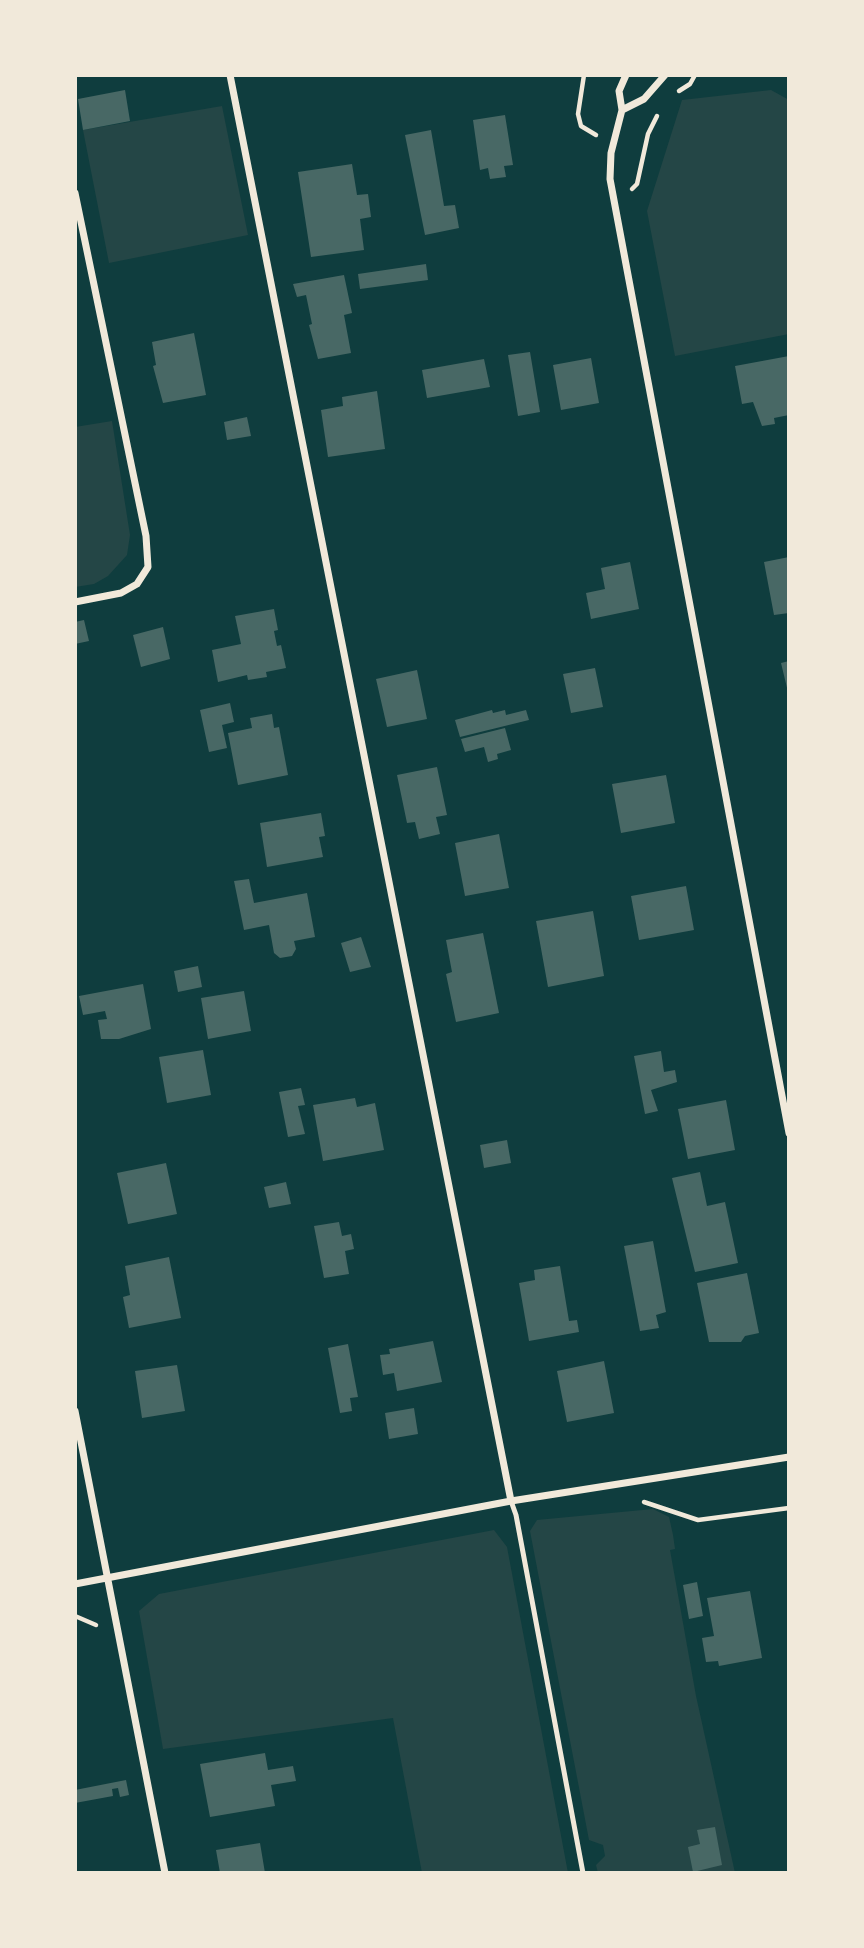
<!DOCTYPE html>
<html>
<head>
<meta charset="utf-8">
<style>
	body { margin:0 }
	#map { position:relative; width:864px; height:1948px; overflow:hidden; background:#0f3d3e; font-family:"PT Sans Narrow",sans-serif }
	canvas { display:block }
	.frame { position:absolute; inset:0; border:77px solid #f1e9da; pointer-events:none }
</style>
</head>
<body>
<div id="map">
<canvas width="864" height="1948"></canvas>
<div class="frame"></div>
</div>
<script>
const ctx = document.querySelector('canvas').getContext('2d');
ctx.lineJoin = 'round';
function fill(path, color) { ctx.fillStyle = color; ctx.fill(path, 'evenodd'); }
const toPath = rows => new Path2D(rows.map(r => 'M' + r).join(''));
function stroke(path, color, width, dash) { ctx.strokeStyle = color; ctx.lineWidth = width; ctx.lineCap = dash ? 'butt' : 'round'; ctx.setLineDash(dash || []); ctx.stroke(path); }
const green = toPath([
	[771,90,789,100,789,334,675,356,647,211,682,100],
	[222,106,248,235,109,263,83,130],
	[112,421,130,535,127,555,108,576,94,584,75,587,75,427],
	[653,1509,669,1517,673,1535,675,1549,670,1550,696,1696,735,1873,598,1873,596,1865,605,1856,603,1845,589,1840,530,1531,537,1520],
	[494,1530,507,1547,568,1873,422,1873,393,1718,163,1749,139,1611,159,1594]
]);
const building = toPath([
	[125,90,130,121,83,130,78,99],
	[505,115,513,165,504,166,506,177,490,179,488,168,480,170,473,120],
	[431,130,444,206,455,205,459,228,425,235,405,135],
	[352,164,357,195,368,194,371,217,360,219,364,250,311,257,298,172],
	[426,264,428,280,360,289,358,274],
	[344,275,352,313,344,315,351,353,318,359,309,325,312,324,306,295,297,297,293,284],
	[194,333,206,395,163,403,153,366,156,365,152,342],
	[530,352,540,412,518,416,508,355],
	[789,356,789,415,774,418,775,424,762,426,753,402,742,404,735,366],
	[591,358,599,403,561,410,553,365],
	[484,359,490,387,427,398,422,370],
	[377,391,385,449,328,457,321,410,343,406,342,397],
	[247,417,251,436,227,440,224,422],
	[789,557,789,613,774,615,764,562],
	[630,562,639,609,591,619,586,593,605,589,601,568],
	[274,609,278,630,274,631,277,646,281,645,286,668,266,672,267,677,248,680,247,675,218,682,212,650,241,644,235,616],
	[84,620,89,641,75,644,75,622],
	[163,627,170,659,141,667,133,635],
	[789,661,789,692,788,692,781,663],
	[595,668,603,707,571,713,563,674],
	[417,670,427,719,387,727,376,679],
	[230,703,234,722,222,725,227,748,209,752,200,710],
	[492,710,493,713,505,710,506,715,526,710,529,720,460,737,455,720],
	[272,714,274,728,279,727,288,775,238,785,228,733,252,728,250,718],
	[505,728,511,750,497,754,498,759,488,762,484,747,465,752,461,739],
	[437,767,447,815,436,817,440,834,419,839,415,822,407,823,397,775],
	[666,775,675,823,621,833,612,784],
	[321,813,325,836,319,837,323,857,267,867,260,823],
	[499,834,509,888,465,896,455,843],
	[249,879,254,903,307,893,315,937,294,941,296,949,292,956,280,958,274,953,269,925,244,930,234,881],
	[686,886,694,930,639,940,631,896],
	[593,911,604,976,548,987,536,921],
	[483,933,499,1013,456,1022,446,974,452,972,446,940],
	[361,937,371,967,350,972,341,943],
	[198,966,202,987,178,992,174,971],
	[143,984,151,1029,119,1039,101,1039,98,1020,107,1019,105,1011,83,1015,79,996],
	[244,991,251,1031,208,1039,201,998],
	[203,1050,211,1095,167,1103,159,1057],
	[661,1051,664,1072,675,1070,677,1082,651,1090,658,1111,645,1114,634,1056],
	[301,1088,305,1105,298,1106,305,1134,288,1137,279,1092],
	[355,1098,357,1107,375,1103,384,1150,323,1161,313,1105],
	[726,1100,735,1150,688,1159,678,1109],
	[507,1140,511,1163,484,1168,480,1145],
	[166,1163,177,1214,128,1224,117,1173],
	[700,1172,707,1206,725,1202,738,1263,695,1272,672,1178],
	[286,1182,291,1204,269,1208,264,1187],
	[339,1222,342,1236,351,1234,354,1249,345,1251,349,1274,324,1278,314,1226],
	[653,1241,666,1312,656,1315,659,1328,640,1331,624,1246],
	[169,1257,181,1318,129,1328,123,1297,130,1295,125,1266],
	[560,1266,569,1321,577,1320,579,1332,529,1341,519,1283,535,1280,534,1270],
	[747,1273,759,1333,745,1336,741,1342,709,1342,697,1283],
	[433,1341,442,1382,397,1391,394,1373,383,1375,380,1355,390,1354,389,1349],
	[348,1344,358,1397,350,1398,352,1411,340,1413,328,1348],
	[604,1361,614,1413,567,1422,557,1371],
	[177,1365,185,1411,142,1418,135,1371],
	[414,1408,418,1434,389,1439,385,1413],
	[697,1582,703,1616,689,1619,683,1585],
	[750,1591,762,1658,719,1666,718,1661,706,1662,702,1638,714,1636,707,1598],
	[265,1753,268,1770,293,1766,296,1781,271,1785,275,1806,210,1817,200,1764],
	[126,1780,129,1795,120,1797,118,1788,112,1789,113,1796,75,1803,75,1790],
	[715,1827,722,1865,693,1872,688,1847,700,1844,697,1830],
	[260,1843,265,1873,220,1873,216,1850]
]);
const path = toPath([
	[584,75,578,114,581,126,596,135],
	[679,91,690,84,695,75],
	[632,189,637,184,648,134,657,116],
	[644,1502,698,1520,789,1508],
	[75,1616,96,1625]
]);
const service = toPath([
	[511,1501,516,1515,583,1873]
]);
const minor = toPath([
	[230,75,511,1501],
	[626,75,619,91,622,110,611,153,610,179,789,1133],
	[622,110,644,99,665,75],
	[75,193,146,536,148,567,137,584,121,593,75,602],
	[75,1411,165,1873],
	[75,1584,511,1501,789,1457]
]);
fill(green, '#244646');
fill(building, '#486865');
stroke(path, '#f1e9da', 4.5);
stroke(service, '#f1e9da', 5);
stroke(minor, '#f1e9da', 7);
</script>
</body>
</html>
